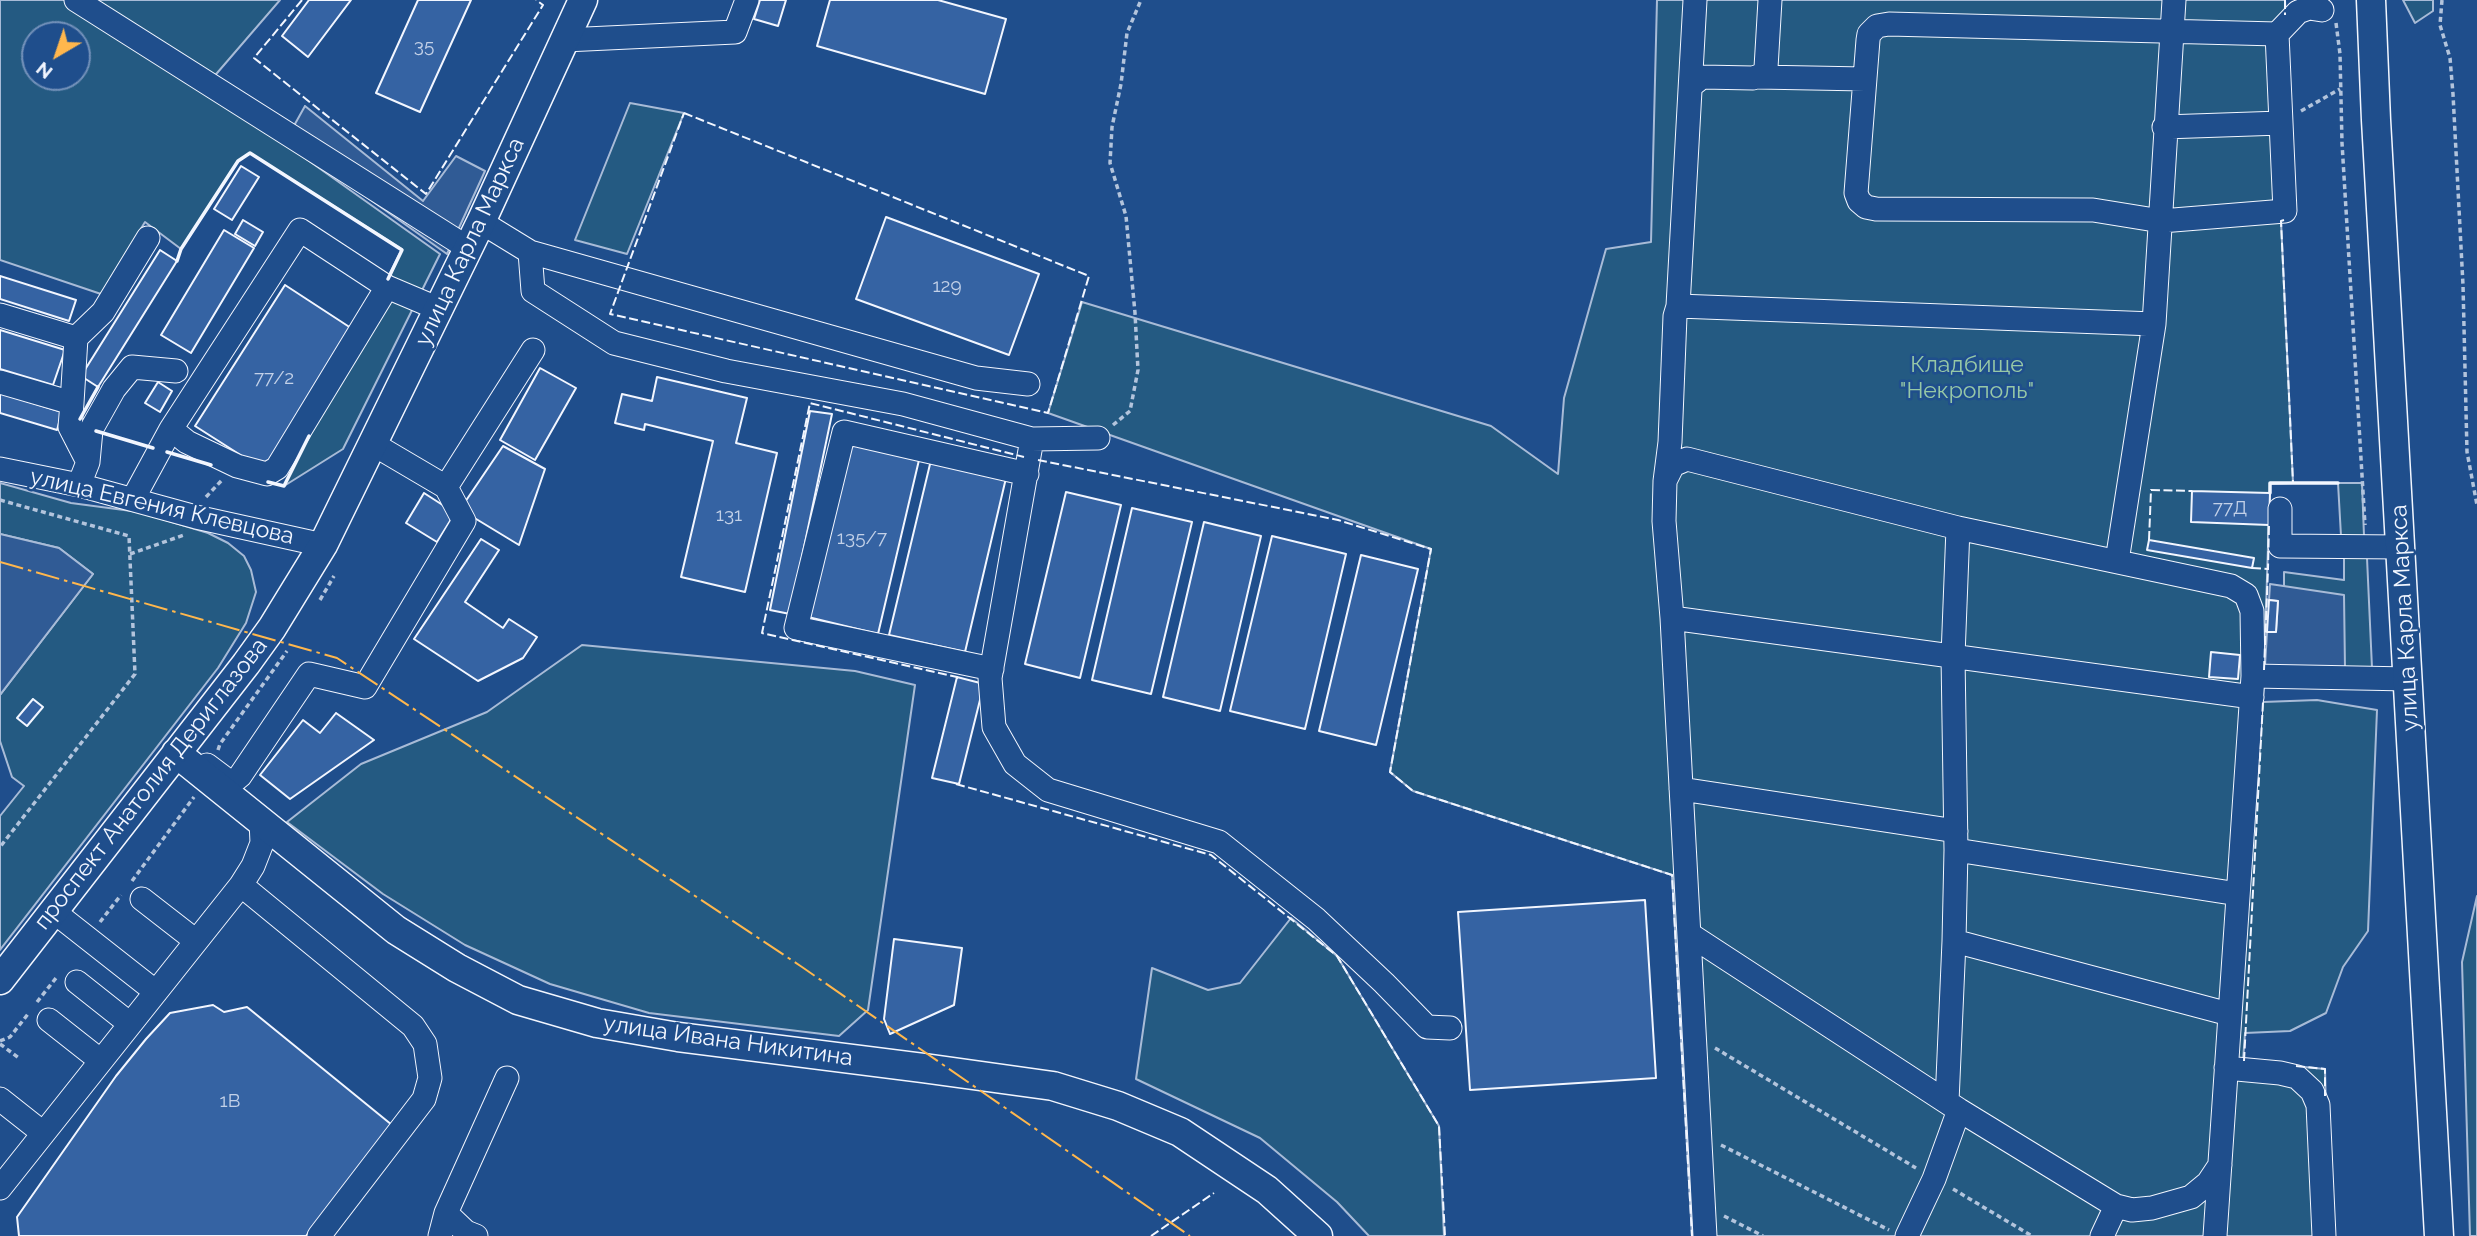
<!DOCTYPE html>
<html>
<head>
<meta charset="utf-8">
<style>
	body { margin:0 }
	#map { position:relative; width:2477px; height:1236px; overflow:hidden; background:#1f4e8c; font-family:Raleway,sans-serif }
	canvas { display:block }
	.north { position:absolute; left:21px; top:21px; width:70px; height:70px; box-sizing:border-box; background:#1f4e8c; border:2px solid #7391ba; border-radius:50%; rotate:219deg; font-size:19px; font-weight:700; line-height:28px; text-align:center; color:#f2f6ff }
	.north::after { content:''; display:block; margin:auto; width:24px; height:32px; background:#ffb74d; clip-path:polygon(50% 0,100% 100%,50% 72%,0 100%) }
</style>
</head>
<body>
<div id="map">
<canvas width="2477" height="1236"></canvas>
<div class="north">N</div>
</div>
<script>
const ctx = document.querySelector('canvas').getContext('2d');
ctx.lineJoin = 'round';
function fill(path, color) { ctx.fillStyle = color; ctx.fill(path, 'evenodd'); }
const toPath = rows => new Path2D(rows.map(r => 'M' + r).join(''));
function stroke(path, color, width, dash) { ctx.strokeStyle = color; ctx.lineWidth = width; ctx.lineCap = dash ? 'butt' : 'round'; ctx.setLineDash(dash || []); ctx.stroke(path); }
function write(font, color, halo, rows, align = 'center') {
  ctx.font = font + ' Raleway,sans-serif'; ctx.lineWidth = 5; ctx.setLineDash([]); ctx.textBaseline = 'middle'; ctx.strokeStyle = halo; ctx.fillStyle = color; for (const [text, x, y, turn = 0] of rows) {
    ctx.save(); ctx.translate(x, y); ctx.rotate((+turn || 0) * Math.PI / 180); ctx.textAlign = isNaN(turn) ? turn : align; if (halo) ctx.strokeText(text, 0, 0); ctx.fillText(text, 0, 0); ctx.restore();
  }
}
const green = toPath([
	[0,0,280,0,205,87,440,254,343,449,284,486,402,249,250,153,238,161,181,249,145,222,101,294,0,260,0,0],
	[35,35,77,35,77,77,35,77,35,35],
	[1657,0,2285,0,2293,219,2281,221,2293,483,2270,484,2263,702,2317,700,2377,710,2368,931,2343,967,2326,1013,2290,1031,2245,1033,2243,1061,2325,1069,2329,1236,1692,1236,1672,875,1413,791,1390,772,1431,549,1048,413,1082,302,1491,426,1558,474,1564,398,1606,249,1651,242,1657,0],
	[2403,0,2433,0,2433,11,2415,23,2403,0],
	[630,103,684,113,627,254,575,240,630,103],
	[0,483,71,503,139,512,208,533,228,543,244,556,251,570,256,592,246,623,218,668,0,950,0,816,24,786,12,777,0,741,0,695,93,574,59,548,0,534,0,483],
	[2338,483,2362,483,2364,536,2341,536,2338,483],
	[2344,557,2367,558,2372,668,2345,669,2284,587,2284,572,2344,580,2344,557],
	[582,645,855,671,915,685,868,1010,839,1036,649,1013,550,984,465,945,383,894,287,822,361,764,487,712,582,645],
	[2477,896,2477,1236,2470,1236,2462,962,2477,896],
	[1291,918,1337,956,1439,1126,1444,1236,1369,1236,1337,1202,1260,1138,1136,1079,1152,968,1208,990,1240,983,1291,918]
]);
const parking = toPath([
	[305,106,423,201,456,156,485,171,447,254,286,140,305,106],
	[0,534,59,548,93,574,0,695,0,534],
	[2270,584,2344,595,2345,669,2265,666,2267,632,2276,632,2278,601,2269,600,2270,584]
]);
const building = toPath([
	[309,0,351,0,308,57,282,36,309,0],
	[418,0,471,0,420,112,376,93,418,0],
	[760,0,786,0,778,26,754,19,760,0],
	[830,0,938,0,1006,19,985,94,817,46,830,0],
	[241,166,259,177,232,220,214,209,241,166],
	[886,217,1039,274,1009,355,856,299,886,217],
	[243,220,263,232,255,246,235,234,243,220],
	[224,230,254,248,191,353,161,335,224,230],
	[160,250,177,261,98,387,81,376,160,250],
	[0,276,76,300,69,321,0,299,0,276],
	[285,285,354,330,264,470,195,426,285,285],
	[0,330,65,350,53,385,0,369,0,330],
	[540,368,576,388,535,460,500,440,540,368],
	[657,377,747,398,736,443,777,453,745,592,681,577,713,441,645,424,644,430,615,423,622,394,652,401,657,377],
	[158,382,172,391,160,412,145,403,158,382],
	[0,393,62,412,57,430,0,413,0,393],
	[810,411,832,414,790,614,770,610,810,411],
	[845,443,919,460,878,634,804,616,845,443],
	[503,446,545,469,519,545,463,511,463,505,503,446],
	[931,460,1006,478,965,652,889,635,931,460],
	[2192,491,2270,493,2269,525,2191,522,2192,491],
	[1066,492,1121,505,1080,678,1025,664,1066,492],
	[424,493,455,513,437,542,406,523,424,493],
	[1132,508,1192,522,1151,694,1092,680,1132,508],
	[1204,522,1261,536,1220,711,1163,697,1204,522],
	[1272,536,1346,554,1305,729,1230,711,1272,536],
	[481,539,499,550,465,602,503,628,509,619,537,637,523,658,478,681,414,639,481,539],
	[2149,540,2254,558,2252,568,2147,550,2149,540],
	[1361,555,1418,569,1376,745,1319,731,1361,555],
	[2269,600,2278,601,2276,632,2267,632,2269,600],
	[2211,652,2240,655,2238,679,2209,677,2211,652],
	[957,677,984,684,959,784,932,778,957,677],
	[33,699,43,707,27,726,17,718,33,699],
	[336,713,374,740,290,799,260,775,303,720,320,733,336,713],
	[1645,900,1656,1078,1470,1090,1458,912,1645,900],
	[894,939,962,948,954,1005,890,1034,884,1019,894,939],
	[213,1005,224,1012,247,1007,392,1125,306,1236,19,1236,17,1217,116,1076,146,1039,170,1013,213,1005]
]);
const path = toPath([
	[2442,0,2440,25,2450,58,2453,94,2463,285,2467,452,2477,505],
	[2336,23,2340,54,2342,143,2365,525],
	[2301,111,2340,89],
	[1113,425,1130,411,1138,370,1135,313,1126,216,1110,163,1112,127,1121,84,1127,33,1141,0],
	[206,497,222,480],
	[0,500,129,536,135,674,0,847],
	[130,554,184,535],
	[320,600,334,576],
	[218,750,220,744,287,651],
	[132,881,194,797],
	[100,922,121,895],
	[37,1002,56,978],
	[0,1041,10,1037,28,1014],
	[0,1044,19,1058],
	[1715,1048,1916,1168],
	[1721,1145,1889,1230],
	[1953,1189,2032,1236],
	[1724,1216,1763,1236]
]);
const minor = toPath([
	[76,0,468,248],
	[1695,0,1678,306,1675,316,1670,442,1665,481,1664,521,1672,618,1705,1236],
	[2277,34,2285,211,2161,221,2093,210,1876,209,1866,207,1859,201,1856,193,1868,40,1869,34,1877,26,1889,24,2277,34,2298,12,2309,8,2322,10],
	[565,40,735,32,747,0],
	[1758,77,1865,79],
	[1692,85,1702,77,1753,78,1762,75,1766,68,1770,0],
	[2164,127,2281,123],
	[481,222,530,252,976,378,1028,384],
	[530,252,533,291,614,343,726,371,903,404,1032,439,1098,438],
	[1678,306,2154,324],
	[0,315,76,338,72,403],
	[76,338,103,312,148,238],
	[0,382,72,403,70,427,88,462],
	[171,429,300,230,387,287,439,309],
	[1032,439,990,678,994,727,1015,764,1048,790,1219,842,1316,919,1384,983,1427,1027,1450,1028],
	[373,444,446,487,533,350],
	[0,469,79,485,196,517,323,545],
	[1665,481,1673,465,1687,459,1958,528,2231,586,2246,595,2252,611,2253,676,2215,1236],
	[79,485,88,462,91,430,114,389,132,367,176,371],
	[133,499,171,429,187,442,237,466,267,474,277,468,387,287],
	[2280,509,2280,546,2401,547],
	[1958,528,1953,656,1956,850,1954,941,2229,1014],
	[2117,561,2154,324,2174,0],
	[1672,618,2252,697],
	[992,669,796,628,844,432,1027,474],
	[2253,676,2409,679],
	[207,765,227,780,234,781,240,776,309,674,365,687,464,521,446,487],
	[1681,789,1956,831],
	[1956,850,2238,894],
	[241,885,413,1026,425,1044,430,1078,424,1099,319,1236],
	[142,899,196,941],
	[53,911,156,992],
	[1689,934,1959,1110,2116,1206,2132,1210,2152,1208,2191,1197,2208,1183,2220,1165],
	[77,982,130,1024],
	[49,1020,101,1061],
	[2226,1068,2280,1073,2297,1077,2312,1091,2318,1105,2324,1236],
	[0,1099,43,1133],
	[1947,1102,1954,941],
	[0,1188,241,885,253,866,262,843,261,821],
	[446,1213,466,1232,476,1236],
	[440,1236,446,1213,507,1078],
	[1907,1236,1934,1179,1959,1110],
	[2102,1236,2116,1206]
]);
const major = toPath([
	[2371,0,2376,120,2439,1236],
	[176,753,396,930,457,968,518,1000,597,1023,678,1037,923,1068,1053,1086,1118,1106,1180,1132,1267,1190,1318,1236],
	[0,980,246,664,272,628,323,545,481,222,583,0]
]);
const fence = toPath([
	[302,0,254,58,426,194,543,5,536,0],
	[2285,0,2285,15],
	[684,113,1089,276,1048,413,610,314,684,113],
	[2284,220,2281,221,2293,483],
	[1038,460,1338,520,1431,549,1390,772,1413,791,1672,875,1692,1236],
	[2149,540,2151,490,2192,491],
	[2252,568,2268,569,2269,525],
	[2264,670,2268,569],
	[957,679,957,677,762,633,810,403,1024,457],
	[956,784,1211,855,1337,956,1439,1126,1445,1236],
	[2244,1061,2263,702],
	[2296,1066,2325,1069,2325,1096],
	[1151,1236,1214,1193]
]);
const wall = toPath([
	[177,261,181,249,238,161,250,153,402,250,388,279],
	[80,419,98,387],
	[96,431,153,448],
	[167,452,211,465],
	[268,482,284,486,309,436],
	[2270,493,2270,483,2338,483]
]);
const power = toPath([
	[0,562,337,658,802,967,1190,1236]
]);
const numberNames = [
	["35",424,46],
	["129",947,286],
	["77/2",274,378],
	["77Д",2230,508],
	["131",729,515],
	["135/7",862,538],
	["1В",230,1101]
];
const streetNames = [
	["улица Карла Маркса",470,242,-65],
	["улица Евгения Клевцова",162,507,13],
	["улица Карла Маркса",2405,618,-93],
	["проспект Анатолия Дериглазова",151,784,-52],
	["улица Ивана Никитина",728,1041,8]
];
const parkNames = [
	["Кладбище",1967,365],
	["\"Некрополь\"",1967,391]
];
fill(green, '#245a82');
stroke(green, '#a8bbd7', 2);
fill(parking, '#305b95');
stroke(parking, '#a8bbd7', 2);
fill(building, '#3563a3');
stroke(building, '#f2f6ff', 2);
stroke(minor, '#f2f6ff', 25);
stroke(major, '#f2f6ff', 31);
stroke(path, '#b3c4dc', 3.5, [5, 3.5]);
stroke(minor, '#1f4e8c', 23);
stroke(major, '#1f4e8c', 28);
stroke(fence, '#f2f6ff', 2, [9, 3.5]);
stroke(wall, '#f2f6ff', 3.5);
stroke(power, '#ffb74d', 2, [24, 5, 3.5, 5]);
write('19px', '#c3d1e8', null, numberNames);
write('23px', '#f2f6ff', '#1f4e8c', streetNames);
write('23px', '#97c8a6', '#1f4e8c', parkNames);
</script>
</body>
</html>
